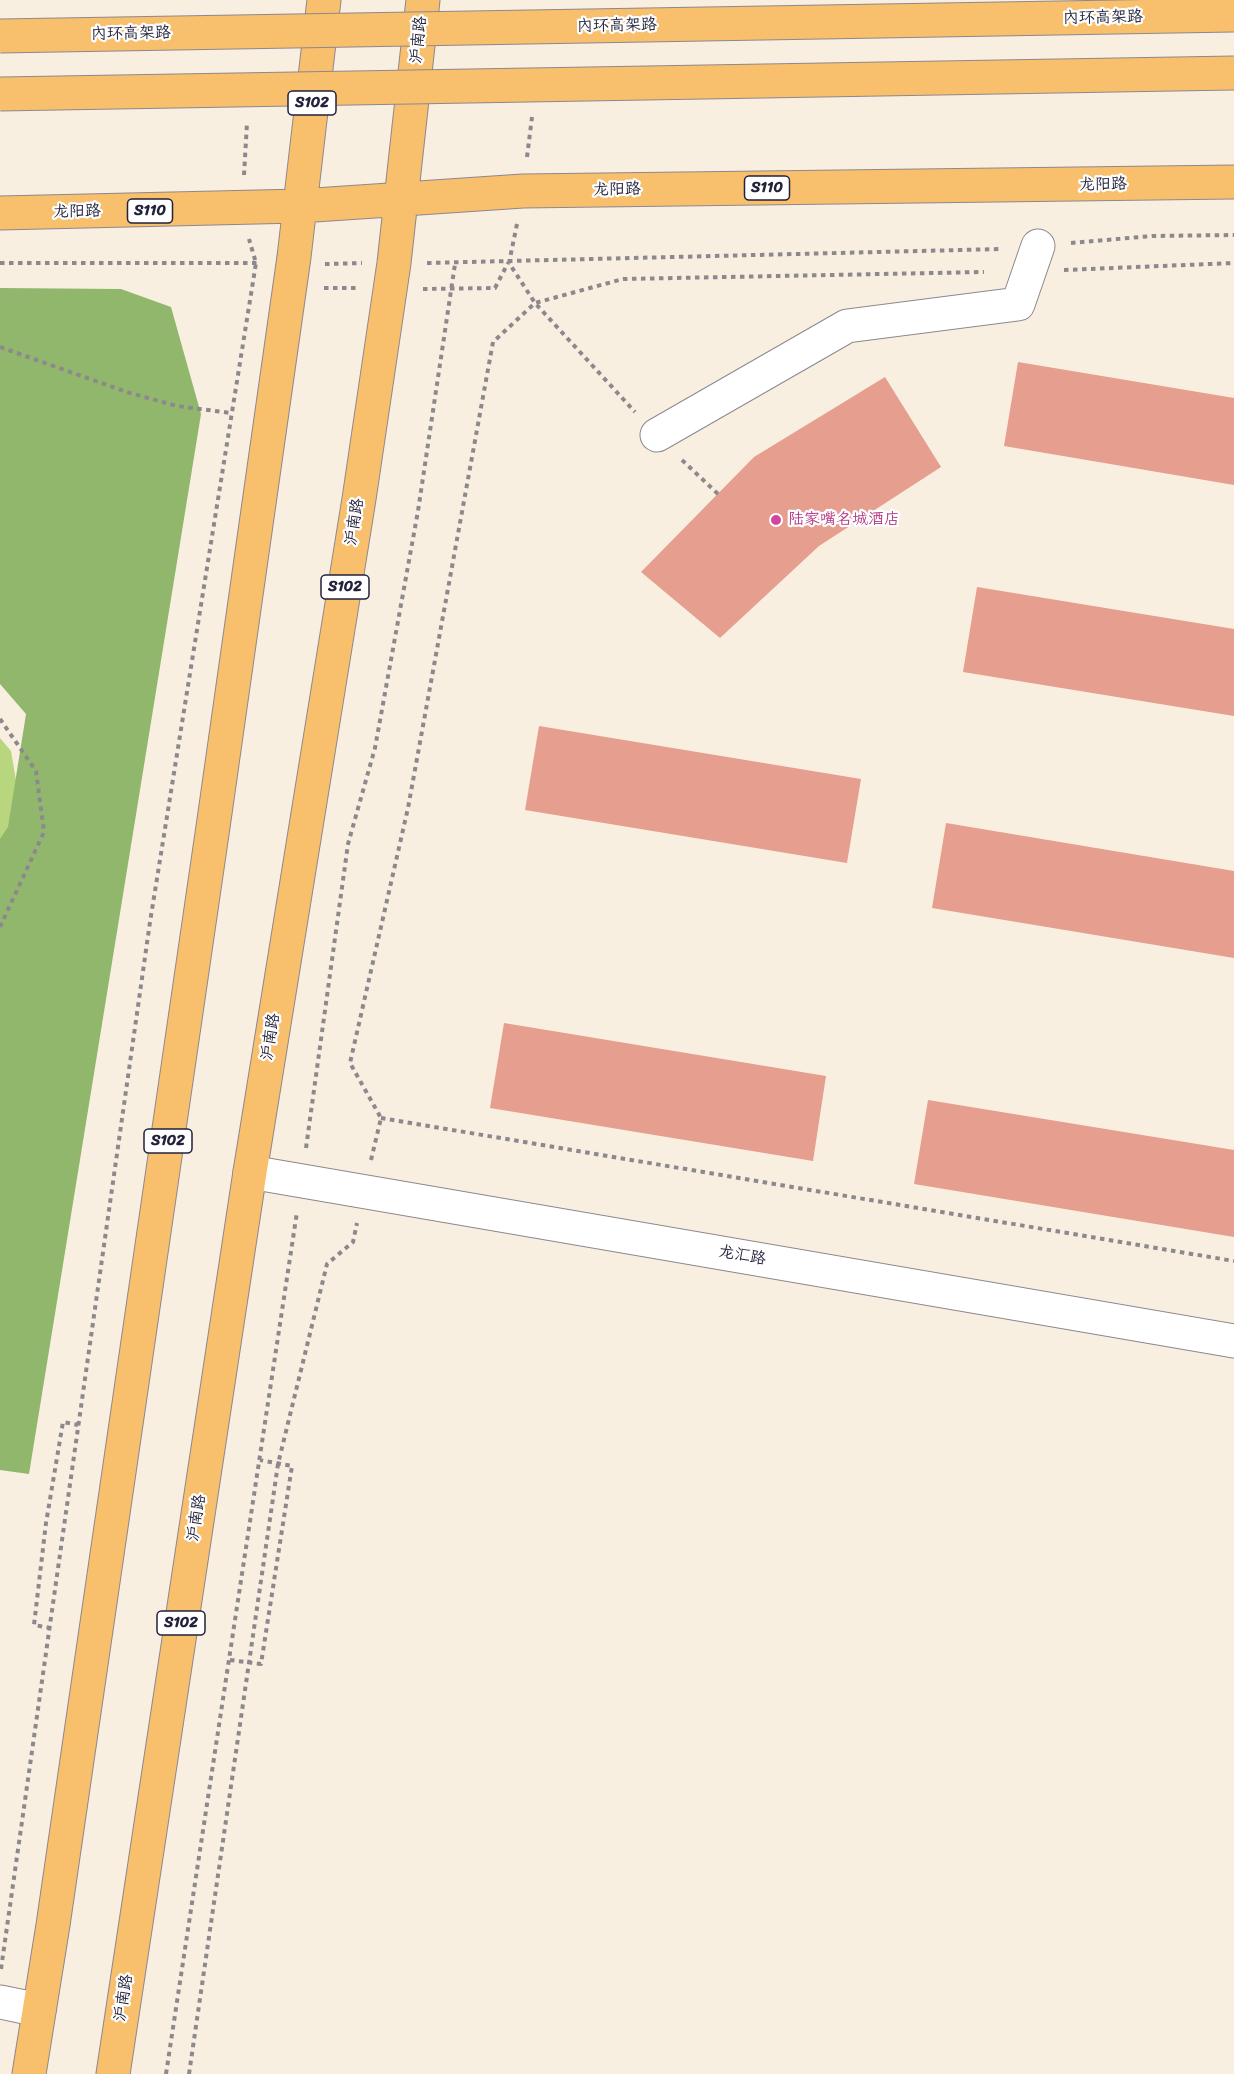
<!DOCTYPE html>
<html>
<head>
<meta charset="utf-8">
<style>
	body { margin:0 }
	canvas { display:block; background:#f8efe0 }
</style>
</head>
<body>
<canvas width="1234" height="2074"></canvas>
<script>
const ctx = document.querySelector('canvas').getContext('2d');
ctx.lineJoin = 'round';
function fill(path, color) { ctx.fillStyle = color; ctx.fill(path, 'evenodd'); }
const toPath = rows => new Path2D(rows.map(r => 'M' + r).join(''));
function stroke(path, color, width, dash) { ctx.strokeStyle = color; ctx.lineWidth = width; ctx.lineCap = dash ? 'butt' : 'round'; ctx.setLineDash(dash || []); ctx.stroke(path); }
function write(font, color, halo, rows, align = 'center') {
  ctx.font = font + ' Sriracha,"LXGW WenKai TC",sans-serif'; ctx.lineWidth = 4.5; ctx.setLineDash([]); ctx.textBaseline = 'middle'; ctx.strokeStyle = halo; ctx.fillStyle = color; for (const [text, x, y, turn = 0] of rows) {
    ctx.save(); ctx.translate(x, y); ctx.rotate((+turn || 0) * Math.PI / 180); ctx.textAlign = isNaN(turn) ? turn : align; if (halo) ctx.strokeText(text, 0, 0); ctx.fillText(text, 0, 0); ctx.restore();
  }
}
const green = toPath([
	[0,738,11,751,23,821,0,874]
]);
const forest = toPath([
	[0,288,121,289,171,307,201,414,29,1474,0,1470,0,839,8,827,26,714,0,684]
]);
const building = toPath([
	[1018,362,1234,398,1234,485,1004,446],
	[885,377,941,467,819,546,720,638,641,572,754,457],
	[977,587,1234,629,1234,716,963,672],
	[539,726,861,779,847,863,525,810],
	[946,823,1234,871,1234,958,932,908],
	[504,1023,826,1076,813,1161,490,1108],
	[928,1100,1234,1150,1234,1237,914,1184]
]);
const path = toPath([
	[527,157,532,117],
	[244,175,247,123],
	[517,224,509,263,535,303,635,412],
	[1071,243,1152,236,1234,235],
	[0,263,257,263],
	[427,263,1001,249],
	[325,264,362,263],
	[1064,270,1234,263],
	[324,288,358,288],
	[423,289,495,288,508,263],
	[0,347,130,393,177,406,231,413],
	[682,460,718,494],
	[0,719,36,771,44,832,0,927],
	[381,1118,1234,1261],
	[306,1148,348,844,375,748,418,511,455,264],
	[371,1160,381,1118,350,1063,408,808,493,342,535,303,623,279,984,272],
	[51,1628,34,1625,46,1523,63,1422,78,1425],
	[230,1660,261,1664,292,1466,260,1460],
	[1,1969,150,922,256,263,249,239],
	[166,2074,297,1212],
	[189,2074,278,1464,327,1264,353,1242,357,1223]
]);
const minor = toPath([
	[657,435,847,326,1018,304,1038,246],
	[250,1172,1234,1341],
	[0,2002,39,2010]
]);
const major = toPath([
	[0,213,300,206,523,191,1234,182],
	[29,2074,53,1925,214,820,294,257,324,0],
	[113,2074,250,1172,359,499,394,263,423,0]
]);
const highwayBridge = toPath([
	[0,36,1234,15],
	[0,94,1234,73]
]);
const markers = [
	[776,520,6,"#d1479c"]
];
const shields = [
	[312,103,48],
	[767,188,45],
	[150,211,45],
	[345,587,48],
	[168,1141,48],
	[181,1623,48]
];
const shieldNames = [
	["S102",312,103],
	["S110",767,188],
	["S110",150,211],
	["S102",345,587],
	["S102",168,1141],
	["S102",181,1623]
];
const streetNames = [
	["内环高架路",1103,18,-1],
	["内环高架路",617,26,-1],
	["内环高架路",131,34,-1],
	["沪南路",419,40,-84],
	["龙阳路",1103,185,-1],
	["龙阳路",617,190,-1],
	["龙阳路",77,212,-1],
	["沪南路",355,522,-81],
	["沪南路",271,1037,-81],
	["龙汇路",742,1256,10],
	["沪南路",197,1518,-81],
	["沪南路",124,1998,-81]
];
const hotelNames = [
	["陆家嘴名城酒店",788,520]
];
fill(green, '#b7d67d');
fill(forest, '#91b76c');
fill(building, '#e69e8e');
stroke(minor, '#8d888e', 35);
stroke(major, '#8d888e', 35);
stroke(path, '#8d888e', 4, [4.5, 4.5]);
stroke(minor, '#fff', 33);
stroke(major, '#f8bf6c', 33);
stroke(highwayBridge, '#8d888e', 35, []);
stroke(highwayBridge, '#f8bf6c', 33);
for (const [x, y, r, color] of markers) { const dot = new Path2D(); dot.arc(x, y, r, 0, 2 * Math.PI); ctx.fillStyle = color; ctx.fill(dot); stroke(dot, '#fff', 2); }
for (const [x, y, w] of shields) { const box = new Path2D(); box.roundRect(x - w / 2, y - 12, w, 24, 4.5); ctx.fillStyle = '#fff'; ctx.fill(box); stroke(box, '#22223b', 1.5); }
write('bold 15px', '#22223b', null, shieldNames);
write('16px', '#22223b', '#fff', streetNames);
write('16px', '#b23c85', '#fff', hotelNames, 'left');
</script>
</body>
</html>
